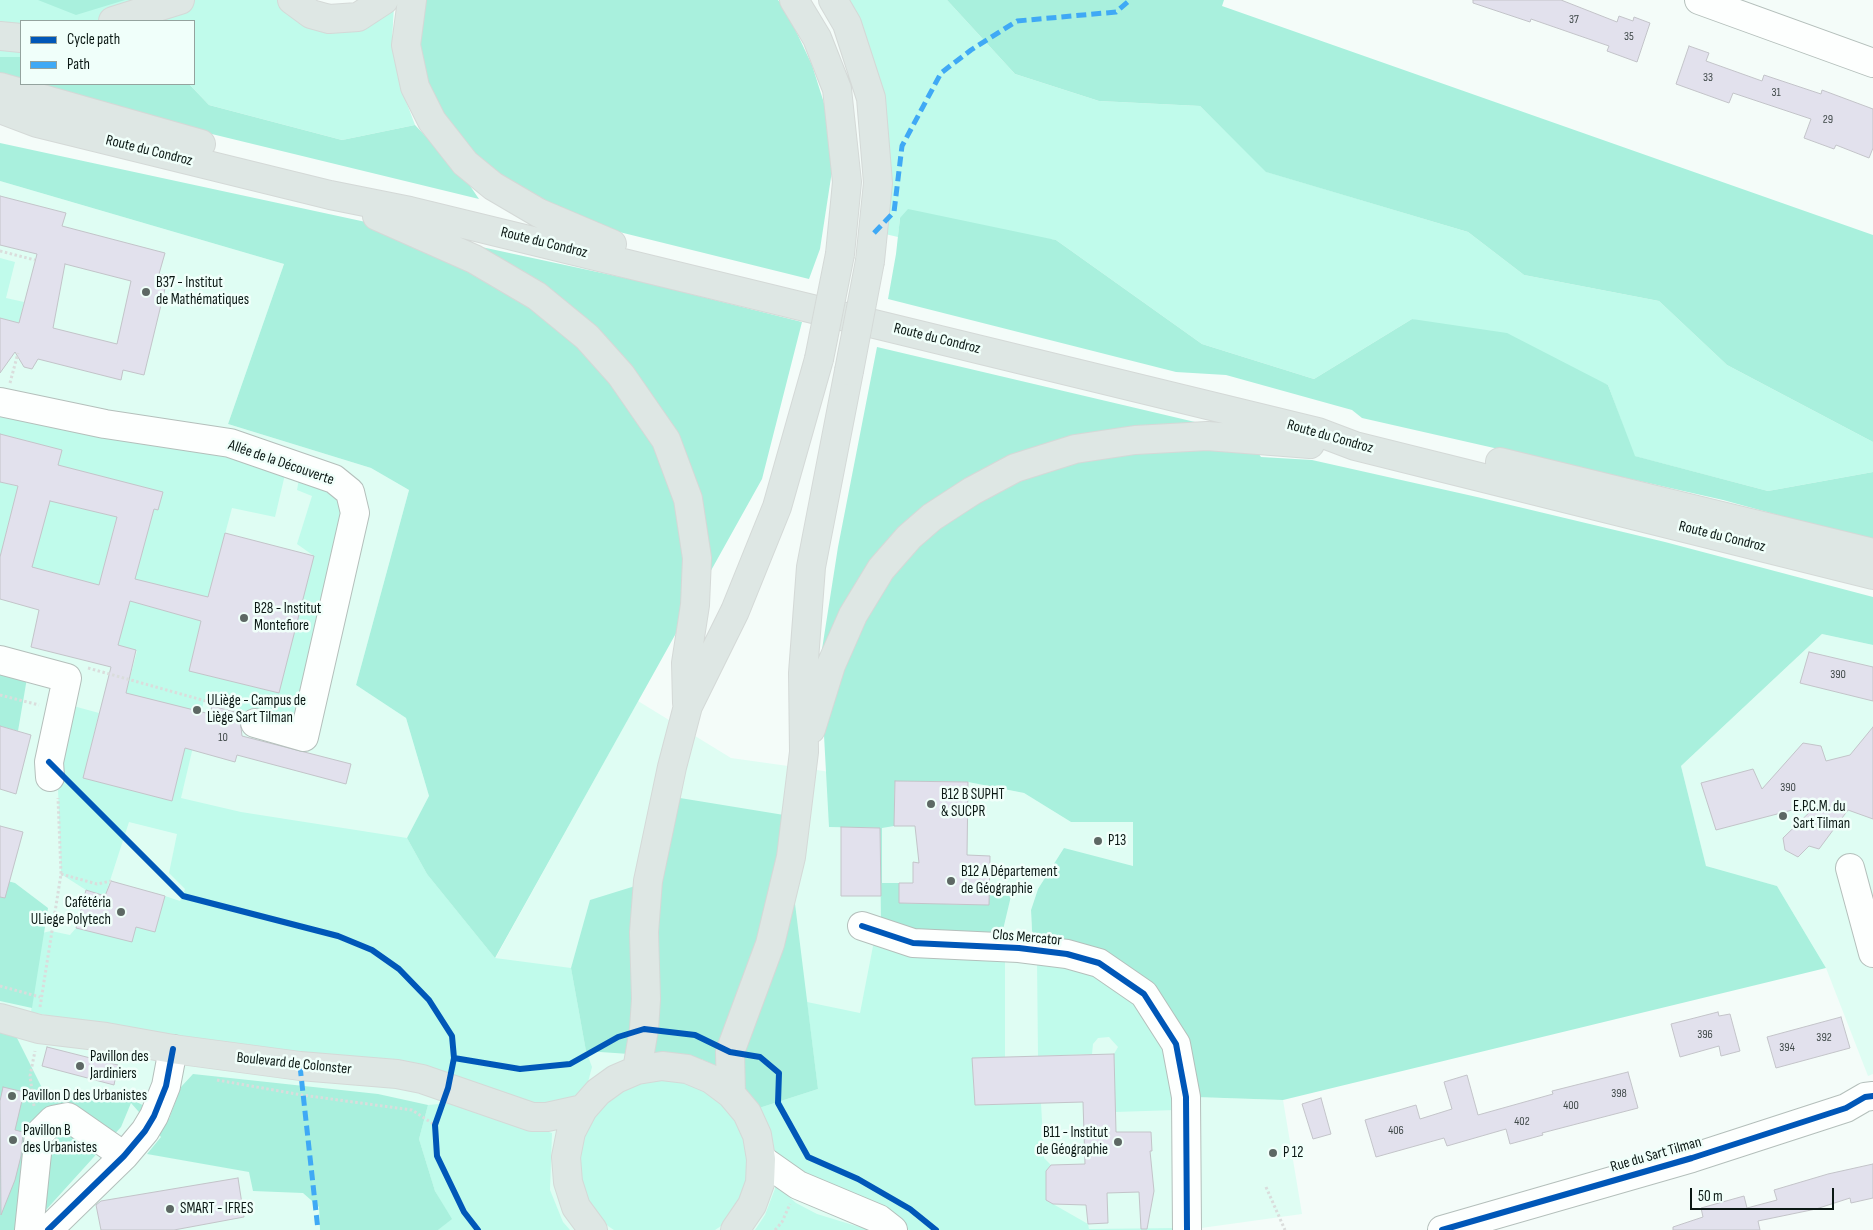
<!DOCTYPE html>
<html>
<head>
<meta charset="utf-8">
<style>
	body { margin:0 }
	#map { position:relative; width:1873px; height:1230px; overflow:hidden; background:#f4fcf9; font-family:"Sofia Sans Condensed",sans-serif }
	canvas { display:block }
	.legend { position:absolute; left:20px; top:20px; width:175px; height:65px; box-sizing:border-box; background:#f0fffa; border:1px solid #94a39e; margin:0; padding:6px 9px; list-style:none; font-size:15px; color:#0b1814 }
	.legend li { display:flex; align-items:center; gap:10px; height:25px }
	.legend b { width:25px; border:1px solid #94a39e }
	.scale { position:absolute; left:1690px; top:1188px; width:144px; height:22px; box-sizing:border-box; border:2px solid #0b1814; border-top:0; padding-left:6px; font-size:15px; line-height:18px; white-space:nowrap; color:#0b1814; -webkit-text-stroke:4px #f0fffa; paint-order:stroke }
</style>
</head>
<body>
<div id="map">
<canvas width="1873" height="1230"></canvas>
<ul class="legend">
<li><b style="height:6px;background:#0057b8"></b>Cycle path</li>
<li><b style="height:6px;background:#3fa9f5"></b>Path</li>
</ul>
<div class="scale">50 m</div>
</div>
<script>
const ctx = document.querySelector('canvas').getContext('2d');
ctx.lineJoin = 'round';
function fill(path, color) { ctx.fillStyle = color; ctx.fill(path, 'evenodd'); }
const toPath = rows => new Path2D(rows.map(r => 'M' + r).join(''));
function stroke(path, color, width, dash) { ctx.strokeStyle = color; ctx.lineWidth = width; ctx.lineCap = dash ? 'butt' : 'round'; ctx.setLineDash(dash || []); ctx.stroke(path); }
function write(font, color, halo, rows, align = 'center') {
  ctx.font = font + ' "Sofia Sans Condensed",sans-serif'; ctx.lineWidth = 5; ctx.setLineDash([]); ctx.textBaseline = 'middle'; ctx.strokeStyle = halo; ctx.fillStyle = color; for (const [text, x, y, turn = 0] of rows) {
    ctx.save(); ctx.translate(x, y); ctx.rotate((+turn || 0) * Math.PI / 180); ctx.textAlign = isNaN(turn) ? turn : align; if (halo) ctx.strokeText(text, 0, 0); ctx.fillText(text, 0, 0); ctx.restore();
  }
}
const built = toPath([
	[0,181,284,264,228,424,371,468,409,490,356,685,406,718,429,796,496,957,638,701,731,758,895,781,968,782,1024,793,1071,822,1134,822,1134,866,1038,889,1031,910,1032,931,1195,1097,1283,1100,1302,1214,1187,1230,0,1230],
	[1822,634,1873,645,1873,1074,1868,1076,1826,968,1777,886,1706,867,1681,766]
]);
const green = toPath([
	[0,0,280,0,284,8,394,6,392,42,400,85,415,125,342,140,209,105,189,84,194,84,194,21,21,21,21,57,0,57],
	[845,0,947,0,1015,74,1099,101,1200,106,1267,172,1468,232,1524,275,1659,301,1727,365,1873,442,1873,472,1768,491,1634,456,1608,385,1412,319,1314,379,1202,344,1056,240,900,218,898,237,885,234],
	[0,258,15,262,6,298,24,302,19,323,0,318],
	[0,412,287,466,275,517,232,508,208,597,135,579,154,509,158,510,163,492,58,465,62,450,0,434],
	[300,473,349,504,299,725,204,700,181,798,241,812,407,838,427,874,495,958,571,968,586,1051,592,1067,587,1086,564,1104,530,1109,31,1012,42,933,51,931,70,935,76,928,136,927,155,932,165,896,180,901,185,889,169,873,177,834,129,822,105,896,86,890,61,874,58,788,52,778,66,704,99,713,83,778,172,801,194,711,126,693,137,651,118,645,130,601,201,621,189,671,279,693,314,556,297,544,312,496,297,490],
	[0,482,24,488,16,494,0,557],
	[50,501,109,515,118,512,99,585,40,569,29,578],
	[874,941,1000,954,1005,962,1005,1057,972,1058,975,1105,1041,1103,1044,1158,1051,1165,1046,1171,1046,1200,1088,1224,1089,1229,1175,1228,1175,1230,909,1230,884,1212,795,1174,774,1150,767,1123,759,1108,818,1089,807,1002,860,1013],
	[1037,961,1061,961,1125,988,1167,1038,1176,1110,1115,1112,1114,1054,1118,1047,1109,1037,1098,1038,1093,1044,1092,1054,1038,1056],
	[647,1077,679,1077,708,1088,732,1109,747,1137,750,1168,742,1199,724,1224,715,1230,614,1230,608,1226,588,1201,579,1171,581,1139,595,1111,618,1089],
	[461,1102,552,1133,550,1190,563,1222,570,1230,438,1230,451,1219,435,1191,419,1139,428,1105],
	[776,1186,796,1203,817,1214,869,1230,755,1230,765,1215]
]);
const forest = toPath([
	[38,0,125,0,76,15],
	[418,0,778,0,786,10,812,65,829,119,832,171,820,249,809,279,583,223,538,205,456,143,420,73],
	[947,0,1224,0,1222,6,1873,235,1873,442,1727,365,1659,301,1524,275,1468,232,1266,172,1200,106,1099,101,1015,74],
	[0,57,21,57,21,84,189,84,209,105,342,140,415,125,464,177,479,199,146,118,0,79],
	[0,143,639,281,802,322,762,479,495,958,427,874,407,838,429,796,406,718,356,685,409,490,371,468,228,424,284,264,0,181],
	[908,209,1056,240,1202,344,1314,379,1412,319,1507,333,1608,385,1635,456,1768,491,1873,472,1873,541,1723,500,1362,418,1352,410,1226,375,1176,372,888,299,896,254,900,218],
	[877,347,1246,434,1261,457,1312,460,1477,497,1665,542,1873,597,1873,645,1822,634,1681,766,1706,866,1777,886,1826,968,1283,1100,1195,1097,1151,992,1035,940,1032,931,1031,910,1038,889,1064,848,1133,866,1133,822,1071,822,1024,793,968,782,895,781,894,826,882,828,882,883,899,883,899,903,989,905,989,895,1011,896,1001,938,881,926,880,828,829,827,820,662,838,547],
	[0,670,27,678,18,731,0,726],
	[680,798,784,815,818,1089,759,1108,728,1071,701,1059,586,1051,571,968,590,900,661,878],
	[0,879,15,883,48,908,32,1008,0,1001],
	[0,1028,13,1030,43,1090,58,1096,114,1090,169,1119,181,1087,193,1074,378,1094,428,1105,419,1139,435,1191,452,1219,438,1230,320,1230,319,1207,303,1193,253,1191,249,1172,147,1154,161,1137,131,1103,121,1127,35,1222,33,1230,0,1230]
]);
const building = toPath([
	[1473,0,1561,0,1617,22,1619,16,1633,21,1634,17,1650,23,1637,62,1607,51,1609,46,1531,19,1530,22,1473,3,1473,0],
	[1689,46,1709,53,1706,61,1762,81,1764,75,1821,94,1822,90,1873,109,1873,148,1869,158,1836,145,1834,149,1804,138,1811,119,1733,93,1729,103,1676,84,1689,46],
	[0,196,66,213,62,226,165,253,159,274,168,276,144,375,123,370,121,380,38,359,32,369,24,367,15,352,0,373,0,318,19,323,37,254,0,245,0,196],
	[65,264,131,281,117,344,53,328,65,264],
	[0,434,62,450,58,465,163,492,158,510,154,509,135,579,208,597,225,533,314,556,279,693,189,671,201,621,130,601,118,645,136,650,126,693,210,714,212,706,243,714,240,719,242,736,351,764,346,784,237,755,235,762,185,748,172,801,83,778,111,667,31,647,39,610,0,599,0,557,18,486,0,482,0,434],
	[50,501,117,517,99,585,32,567,50,501],
	[1809,652,1873,667,1873,701,1800,683,1809,652],
	[0,726,31,735,16,794,0,789,0,726],
	[1873,727,1873,819,1848,810,1819,849,1809,846,1798,857,1785,850,1783,838,1819,803,1716,830,1701,783,1753,769,1762,789,1803,743,1821,746,1826,761,1850,755,1873,727],
	[895,781,968,782,967,855,990,856,989,905,899,903,899,883,913,883,913,862,919,863,915,826,894,826,895,781],
	[0,826,23,832,5,898,0,897,0,826],
	[841,827,880,828,881,896,841,896,841,827],
	[111,881,165,896,155,932,136,927,132,942,76,928,86,890,105,896,111,881],
	[1718,1012,1719,1016,1730,1014,1740,1051,1721,1056,1719,1046,1680,1057,1671,1024,1718,1012],
	[1841,1017,1850,1048,1776,1068,1767,1037,1841,1017],
	[47,1047,118,1065,114,1085,42,1066,47,1047],
	[1114,1054,1116,1132,1151,1132,1152,1151,1150,1151,1154,1191,1147,1229,1141,1229,1139,1192,1107,1193,1108,1223,1088,1224,1086,1205,1053,1204,1046,1200,1046,1171,1051,1165,1085,1164,1083,1102,975,1105,972,1058,1114,1054],
	[1628,1072,1638,1108,1542,1133,1543,1135,1510,1144,1506,1129,1447,1146,1444,1138,1376,1157,1365,1120,1416,1105,1420,1119,1452,1109,1444,1082,1467,1075,1478,1115,1553,1094,1552,1091,1628,1072],
	[3,1087,24,1092,15,1130,23,1132,21,1156,15,1180,1,1215,0,1101,3,1087],
	[1321,1098,1331,1134,1313,1139,1302,1104,1321,1098],
	[1873,1164,1873,1198,1851,1203,1850,1198,1816,1209,1758,1221,1760,1230,1673,1230,1673,1227,1703,1217,1701,1208,1744,1196,1747,1208,1777,1200,1774,1190,1828,1174,1873,1164],
	[238,1178,244,1217,174,1230,101,1230,96,1205,101,1201,238,1178]
]);
const path = toPath([
	[0,251,35,260],
	[10,383,18,353],
	[88,668,238,710],
	[0,695,39,705],
	[61,874,97,884,111,881],
	[0,986,40,997],
	[40,1007,61,874,58,798],
	[217,1080,302,1095,412,1110,435,1125],
	[34,1106,30,1076,35,1051],
	[1266,1187,1285,1230],
	[775,1230,782,1222,790,1204]
]);
const minor = toPath([
	[1699,0,1873,63],
	[0,402,105,424,230,443,334,479,350,492,355,513,304,737,255,723],
	[0,660,67,678,49,762,50,777],
	[1850,868,1873,953],
	[862,926,913,943,1019,948,1067,954,1099,963,1144,994,1176,1044,1186,1097,1187,1230],
	[761,1159,798,1185,879,1219,893,1230],
	[29,1230,39,1134,53,1120,68,1117,124,1156],
	[48,1230,124,1156,145,1131,154,1116,166,1086,173,1049],
	[1442,1230,1692,1158,1846,1108,1865,1097,1873,1096]
]);
const major = toPath([
	[292,0,311,14,329,19,358,17,384,0],
	[412,0,406,45,415,87,432,121,465,163,493,186,539,213,612,244],
	[794,0,817,38,837,89,847,182,840,254],
	[833,0,847,24,871,98,878,183,870,261],
	[113,21,180,0],
	[0,36,21,38],
	[0,87,201,144],
	[0,109,37,123,330,195,410,211,1318,432,1355,446,1873,575],
	[377,216,474,259,537,296,587,337,621,375,666,440,688,499,697,558,695,605,686,663,687,703],
	[1500,462,1873,553],
	[811,729,831,665,853,615,881,569,909,537,932,517,972,491,1015,468,1075,449,1135,440,1207,436,1310,444],
	[0,1018,39,1029,106,1037,173,1049,300,1066,397,1074,422,1079,532,1117,547,1117,583,1109],
	[637,1070,644,1029,646,999,644,932,648,881,672,767,688,706,735,611,777,507,819,359],
	[731,1094,730,1052,770,944,791,857,804,752,803,673,811,567,849,371],
	[593,1230,576,1207,568,1182,566,1157,571,1132,583,1109,598,1092,616,1079,637,1070,662,1066,687,1069,711,1079,731,1094,747,1113,757,1135,761,1159,760,1183,752,1205,735,1230]
]);
const majorBridge = toPath([
	[819,359,840,254],
	[849,371,870,261]
]);
const quiet = toPath([
	[874,233,894,212,902,146,941,73,971,50,1017,21,1116,12,1130,0],
	[300,1066,318,1230]
]);
const cycleway = toPath([
	[49,762,183,896,338,936,372,950,399,969,429,1000,452,1036,454,1058,448,1088,435,1125,437,1156,464,1212,478,1230],
	[862,926,913,943,1019,948,1067,954,1099,963,1144,994,1176,1044,1186,1097,1187,1230],
	[454,1058,520,1069,570,1064,618,1037,644,1029,695,1035,730,1052,760,1057,779,1073,778,1103,808,1157,858,1179,910,1209,936,1230],
	[48,1230,124,1156,145,1131,154,1116,166,1086,173,1049],
	[1442,1230,1692,1158,1846,1108,1865,1097,1873,1096]
]);
const markers = [
	[146,292,5,"#5d6864"],
	[244,618,5,"#5d6864"],
	[197,710,5,"#5d6864"],
	[931,804,5,"#5d6864"],
	[1783,816,5,"#5d6864"],
	[1098,841,5,"#5d6864"],
	[951,881,5,"#5d6864"],
	[121,912,5,"#5d6864"],
	[80,1066,5,"#5d6864"],
	[12,1096,5,"#5d6864"],
	[13,1140,5,"#5d6864"],
	[1118,1142,5,"#5d6864"],
	[1273,1153,5,"#5d6864"],
	[170,1209,5,"#5d6864"]
];
const numberNames = [
	["37",1574,20],
	["35",1629,37],
	["33",1708,78],
	["31",1776,93],
	["29",1828,120],
	["390",1838,675],
	["10",223,738],
	["390",1788,788],
	["396",1705,1035],
	["392",1824,1038],
	["394",1787,1048],
	["398",1619,1094],
	["400",1571,1106],
	["402",1522,1122],
	["406",1396,1131]
];
const streetNames = [
	["Route du Condroz",149,151,14],
	["Route du Condroz",544,243,14],
	["Route du Condroz",937,339,14],
	["Route du Condroz",1330,437,16],
	["Allée de la Découverte",281,463,19],
	["Route du Condroz",1722,537,14],
	["Clos Mercator",1027,938,5],
	["Boulevard de Colonster",294,1064,6],
	["Rue du Sart Tilman",1656,1155,-16]
];
const poiNames = [
	["B37 - Institut",156,283],
	["de Mathématiques",156,300],
	["B28 - Institut",254,609],
	["Montefiore",254,626],
	["ULiège - Campus de",207,701],
	["Liège Sart Tilman",207,718],
	["B12 B SUPHT",941,795],
	["& SUCPR",941,812],
	["E.P.C.M. du",1793,807],
	["Sart Tilman",1793,824],
	["P13",1108,841],
	["B12 A Département",961,872],
	["de Géographie",961,889],
	["Cafétéria",111,903,"right"],
	["ULiege Polytech",111,920,"right"],
	["Pavillon des",90,1057],
	["Jardiniers",90,1074],
	["Pavillon D des Urbanistes",22,1096],
	["Pavillon B",23,1131],
	["des Urbanistes",23,1148],
	["B11 - Institut",1108,1133,"right"],
	["de Géographie",1108,1150,"right"],
	["P 12",1283,1153],
	["SMART - IFRES",180,1209]
];
fill(built, '#dffdf3');
fill(green, '#c0fbeb');
fill(forest, '#a9f0dd');
fill(building, '#e2e1ed');
stroke(building, '#c3c4c9', 1);
stroke(minor, '#b4bfbb', 30);
stroke(major, '#d4d9d7', 30);
stroke(path, '#dadddc', 3, [2.5, 2.5]);
stroke(minor, '#fdfffe', 28);
stroke(major, '#dee7e4', 28);
stroke(majorBridge, '#d4d9d7', 30, []);
stroke(majorBridge, '#dee7e4', 28);
stroke(quiet, '#3fa9f5', 5, [10, 5]);
stroke(cycleway, '#0057b8', 6);
for (const [x, y, r, color] of markers) { const dot = new Path2D(); dot.arc(x, y, r, 0, 2 * Math.PI); ctx.fillStyle = color; ctx.fill(dot); stroke(dot, '#f0fffa', 2); }
write('12px', '#414a4a', null, numberNames);
write('15px', '#0b1814', '#f0fffa', streetNames);
write('15px', '#0b1814', '#f0fffa', poiNames, 'left');
</script>
</body>
</html>
